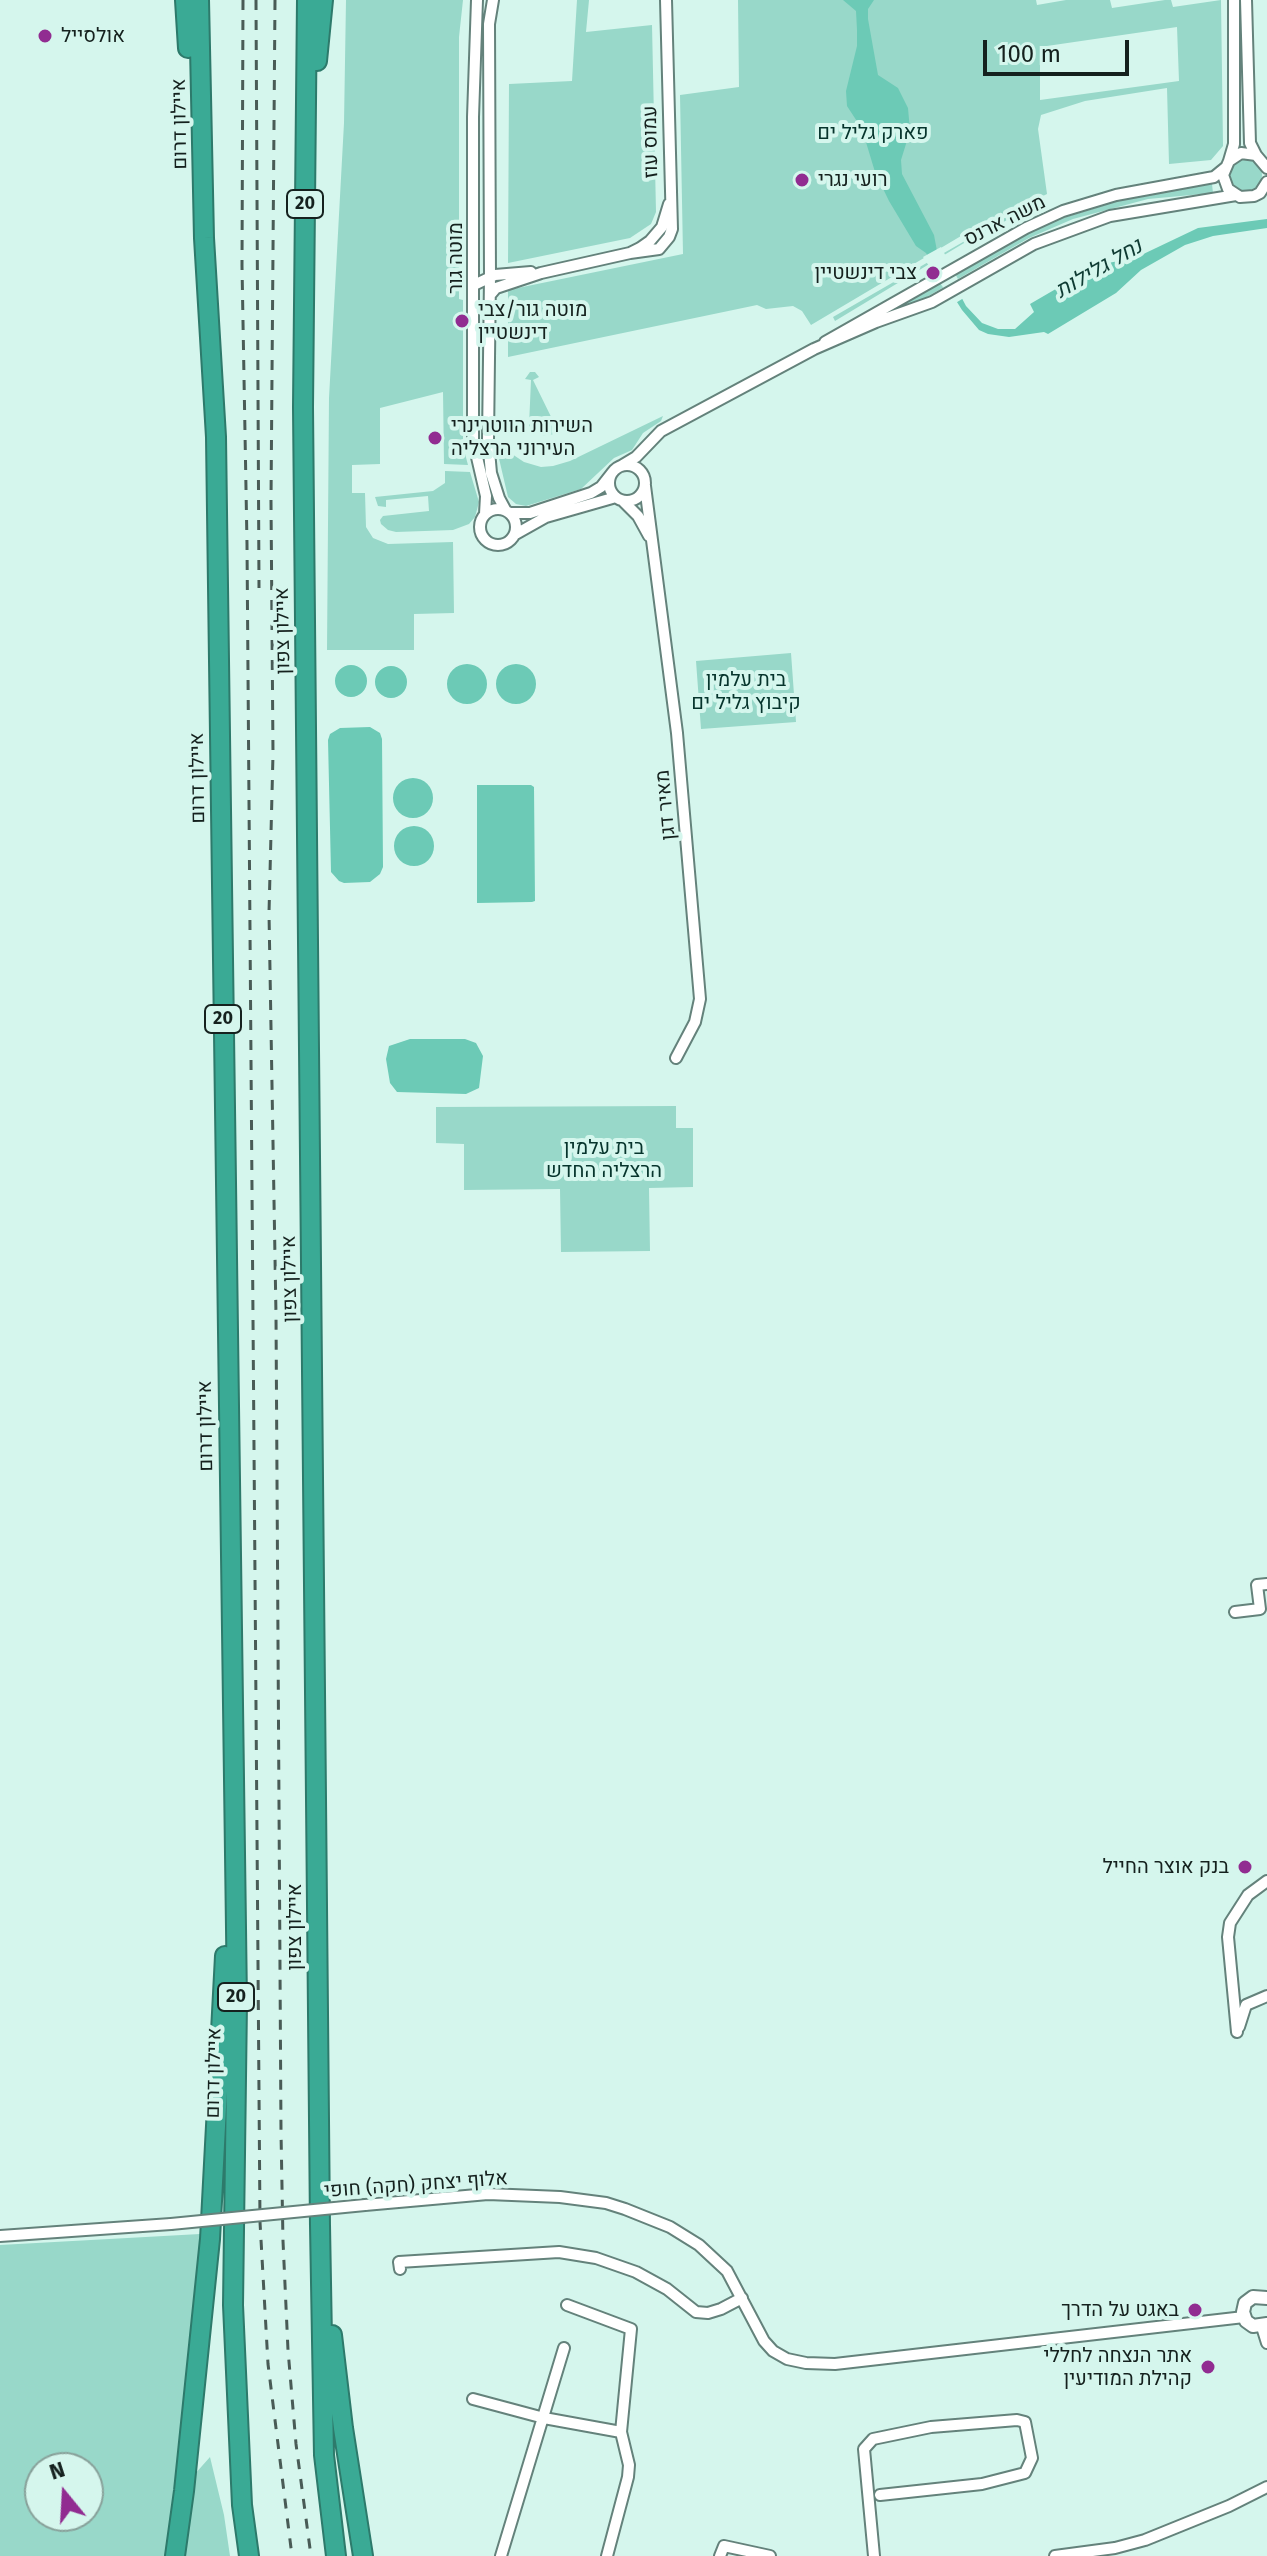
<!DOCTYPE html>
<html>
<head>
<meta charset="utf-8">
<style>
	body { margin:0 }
	#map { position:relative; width:1267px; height:2556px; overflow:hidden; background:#d5f6ed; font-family:"Fira Sans",sans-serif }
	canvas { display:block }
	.north { position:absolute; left:24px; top:2452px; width:80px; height:80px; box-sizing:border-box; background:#d5f6ed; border:2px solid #88a19a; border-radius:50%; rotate:342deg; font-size:22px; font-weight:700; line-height:32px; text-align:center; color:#15211e }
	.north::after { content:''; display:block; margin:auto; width:28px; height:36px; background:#912c91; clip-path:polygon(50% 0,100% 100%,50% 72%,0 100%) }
	.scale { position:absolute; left:983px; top:40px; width:146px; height:36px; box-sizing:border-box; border:4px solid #15211e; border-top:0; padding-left:10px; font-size:24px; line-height:28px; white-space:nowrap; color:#15211e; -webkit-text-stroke:6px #d5f6ed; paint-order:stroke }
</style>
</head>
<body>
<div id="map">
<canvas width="1267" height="2556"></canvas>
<div class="north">N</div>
<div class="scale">100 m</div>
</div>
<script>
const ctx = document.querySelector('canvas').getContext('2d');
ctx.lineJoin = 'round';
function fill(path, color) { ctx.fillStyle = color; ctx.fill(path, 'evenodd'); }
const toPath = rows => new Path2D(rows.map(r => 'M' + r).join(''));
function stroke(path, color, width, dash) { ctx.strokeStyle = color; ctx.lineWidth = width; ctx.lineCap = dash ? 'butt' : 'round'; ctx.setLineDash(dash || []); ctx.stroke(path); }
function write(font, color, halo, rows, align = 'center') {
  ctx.font = font + ' "Fira Sans",Heebo,sans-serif'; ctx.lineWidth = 8; ctx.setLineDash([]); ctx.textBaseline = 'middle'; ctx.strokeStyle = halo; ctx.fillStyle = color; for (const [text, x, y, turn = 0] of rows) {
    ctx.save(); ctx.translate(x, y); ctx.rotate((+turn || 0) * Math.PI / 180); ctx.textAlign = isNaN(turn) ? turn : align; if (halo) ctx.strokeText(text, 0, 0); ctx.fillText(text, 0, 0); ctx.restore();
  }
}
const green = toPath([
	[346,0,463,0,459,37,459,299,463,300,463,446,468,465,444,464,443,392,380,408,380,464,352,465,352,493,365,493,366,527,373,538,388,544,453,542,454,613,414,614,414,650,327,650,329,398,344,123],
	[577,0,589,0,586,32,652,25,656,212,651,224,630,238,508,263,509,84,572,81],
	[738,0,1036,0,1037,5,1066,0,1110,0,1112,8,1165,0,1171,0,1173,7,1221,0,1223,146,1211,160,1169,164,1167,88,1085,101,1041,115,1038,129,1047,194,961,236,811,325,802,311,793,306,766,309,757,305,508,357,508,290,683,254,680,95,739,87],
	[1177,27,1179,81,1040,100,1040,47],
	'1230 175a16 16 0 1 1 32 0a16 16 0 1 1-32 0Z',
	[1212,184,1213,193,1148,199,1073,219,1029,238,918,302,877,318,876,315,912,299,1009,242,1050,222,1128,198],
	[1015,212,1015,216,974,237,835,321,833,317],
	[530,372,535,372,539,377,533,380,558,431,554,434,543,436,529,426,531,380,525,379],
	[663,416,661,421,643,433,632,450,614,458,581,489,526,506,516,504,508,497,497,450,498,447,504,444,509,452,524,462,541,467,553,466,570,461],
	[445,471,470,472,479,502,475,517,469,524,453,530,396,532,388,530,381,524,380,520,383,516,429,511,428,496,386,500,386,507,378,506,375,497,433,491,445,483],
	[791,653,796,722,701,729,696,661],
	[676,1106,676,1128,693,1128,693,1187,649,1188,650,1251,561,1252,560,1189,464,1190,464,1144,436,1143,436,1107],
	[200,2234,181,2472,169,2556,0,2556,0,2245],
	[40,2468,88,2468,88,2516,40,2516],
	[210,2457,224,2515,230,2556,183,2556,194,2475]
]);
const water = toPath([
	[843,0,874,0,868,9,868,19,878,75,898,88,908,108,910,131,901,160,902,174,934,235,937,251,966,306,982,323,998,329,1015,329,1034,312,1030,304,1097,265,1135,258,1198,228,1267,219,1267,228,1213,236,1185,245,1141,270,1116,293,1048,334,1044,332,1009,337,988,334,979,330,962,310,926,253,916,246,889,201,875,172,862,129,847,106,846,91,857,46,857,30,856,11],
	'496 684a20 20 0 1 1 40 0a20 20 0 1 1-40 0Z',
	'447 684a20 20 0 1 1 40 0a20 20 0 1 1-40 0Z',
	'335 681a16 16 0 1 1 32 0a16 16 0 1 1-32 0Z',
	'375 682a16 16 0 1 1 32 0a16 16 0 1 1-32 0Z',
	[370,727,380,733,382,739,383,867,380,874,370,882,344,883,339,881,331,872,328,740,330,734,340,728],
	'393 798a20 20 0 1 1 40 0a20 20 0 1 1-40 0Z',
	[477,785,531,785,534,787,535,901,532,902,477,903],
	'394 846a20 20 0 1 1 40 0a20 20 0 1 1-40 0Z',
	[410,1039,465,1039,476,1043,483,1056,479,1088,466,1094,397,1092,390,1083,386,1059,389,1046]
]);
const pier = toPath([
	[941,247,967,296,954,304,923,257]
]);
const minor = toPath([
	[477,0,473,117,473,440,486,496,485,514],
	[493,0,489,24,490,277,488,440,491,473,499,498,506,511],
	[1246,0,1250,143,1256,155],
	[1229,161,1234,144,1234,0],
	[1267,168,1256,155,1241,153,1229,161,1223,175,1228,189,1240,197,1254,196,1260,193,1267,182],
	[630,253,659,249,669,237,672,229,666,0],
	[474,285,495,275,531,272],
	[490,295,496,288,541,273,630,253,640,248,650,241,662,227,669,204],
	[825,342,1026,228,1063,211,1116,195,1214,177,1225,168],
	'609 483a18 18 0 1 1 36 0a18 18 0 1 1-36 0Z',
	[621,466,636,457,661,431,814,349,876,322,932,302,1034,244,1110,216,1236,195],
	[645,486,677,733,700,999,695,1022,676,1058],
	[623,501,638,516,649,536],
	'480 527a18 18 0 1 1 36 0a18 18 0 1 1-36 0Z',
	[510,513,530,513,591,493,601,487,612,473],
	[514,535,546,517,616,497],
	[1235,1612,1260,1609,1257,1585,1267,1584],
	[1239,2027,1246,2005,1267,1996],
	[1237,2032,1228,1937,1230,1923,1248,1895,1267,1881],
	[365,2205,488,2194,560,2197,606,2203,625,2209,670,2227,699,2245,727,2271,764,2341,773,2351,787,2359,806,2363,835,2364,1244,2317],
	[0,2236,171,2224],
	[400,2269,399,2262,559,2252,596,2258,636,2272,667,2289,696,2312,708,2313,721,2309,742,2298],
	[567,2305,631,2329,621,2432,629,2465,628,2477,607,2556],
	[1262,2327,1267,2343],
	[473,2399,544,2418,621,2432],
	[501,2556,564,2348],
	[720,2556,724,2546,770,2556],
	[874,2556,864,2449,873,2439,931,2427,1017,2420,1025,2422,1032,2458,1025,2473,982,2484,880,2495],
	[1055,2556,1115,2548,1145,2540,1229,2506,1267,2487]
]);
const tertiary = toPath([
	[1267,2298,1253,2297,1245,2303,1243,2312,1246,2321,1253,2326,1267,2324]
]);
const motorway = toPath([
	[185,0,188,48],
	[199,0,204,238,216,437,237,2002,233,2305,242,2505,249,2556],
	[307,0,303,407,320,2225,324,2455,336,2556],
	[317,61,323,0],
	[332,2335,343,2428,363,2556],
	[175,2556,184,2491,210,2239,225,1956]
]);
const rail = toPath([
	[243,0,242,266,247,544,260,2222,268,2364,292,2556],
	[256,0,259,588],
	[275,0,271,501,273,754,269,913,276,1315,281,2132,283,2241,288,2350,296,2444,311,2556]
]);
const minorBridge = toPath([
	[171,2224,365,2205]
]);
const markers = [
	[45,36,8,"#912c91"],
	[802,180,8,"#912c91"],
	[933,273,8,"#912c91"],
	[462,321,8,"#912c91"],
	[435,438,8,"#912c91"],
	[1245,1867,8,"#912c91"],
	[1195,2310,8,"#912c91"],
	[1208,2367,8,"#912c91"]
];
const shields = [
	[305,204,36],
	[223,1019,36],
	[236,1997,36]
];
const shieldNames = [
	["20",305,204],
	["20",223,1019],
	["20",236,1997]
];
const poiNames = [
	["אולסייל",61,36],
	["רועי נגרי",818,180],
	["צבי דינשטיין",917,273,"right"],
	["מוטה גור/צבי",478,310],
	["דינשטיין",478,333],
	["השירות הווטרינרי",451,426],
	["העירוני הרצליה",451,449],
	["בנק אוצר החייל",1229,1867,"right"],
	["באגט על הדרך",1179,2310,"right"],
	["אתר הנצחה לחללי",1192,2356,"right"],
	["קהילת המודיעין",1192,2379,"right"]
];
const streetNames = [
	["איילון דרום",180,124,-91],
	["עמוס עוז",651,142,-91],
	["משה ארנס",1005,221,-27],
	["מוטה גור",456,258,-90],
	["איילון צפון",283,631,-91],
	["איילון דרום",198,778,-91],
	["מאיר דגן",666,805,-95],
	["איילון צפון",290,1279,-91],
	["איילון דרום",206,1426,-91],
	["איילון צפון",295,1927,-90],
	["איילון דרום",214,2073,-89],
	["אלוף יצחק (חקה) חופי",416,2185,-4]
];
const parkNames = [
	["פארק גליל ים",873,133],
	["בית עלמין",746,680],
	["קיבוץ גליל ים",746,703],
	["בית עלמין",604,1148],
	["הרצליה החדש",604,1171]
];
const waterNames = [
	["נחל גלילות",1099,269,-30]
];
fill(green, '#98d8c9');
fill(water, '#6ccab6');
fill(pier, '#d5f6ed');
stroke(minor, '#64827b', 14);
stroke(tertiary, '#64827b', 16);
stroke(motorway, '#2d7a6b', 22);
stroke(minor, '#fff', 10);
stroke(tertiary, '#fff', 12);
stroke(motorway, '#3aaa95', 18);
stroke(rail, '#495b56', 3, [10, 10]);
stroke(minorBridge, '#64827b', 14, []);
stroke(minorBridge, '#fff', 10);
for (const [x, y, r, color] of markers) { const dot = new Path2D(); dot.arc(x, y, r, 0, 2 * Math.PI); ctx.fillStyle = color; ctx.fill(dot); stroke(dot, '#d5f6ed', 3); }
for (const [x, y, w] of shields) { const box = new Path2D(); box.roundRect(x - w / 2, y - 14, w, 28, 6); ctx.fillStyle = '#d5f6ed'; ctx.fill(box); stroke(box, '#15211e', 2); }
write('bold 18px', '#15211e', null, shieldNames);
write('20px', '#15211e', '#d5f6ed', poiNames, 'left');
write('20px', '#15211e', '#d5f6ed', streetNames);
write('20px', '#06342c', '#d5f6ed', parkNames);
write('italic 22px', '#0e3a32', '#d5f6ed', waterNames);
</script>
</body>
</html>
